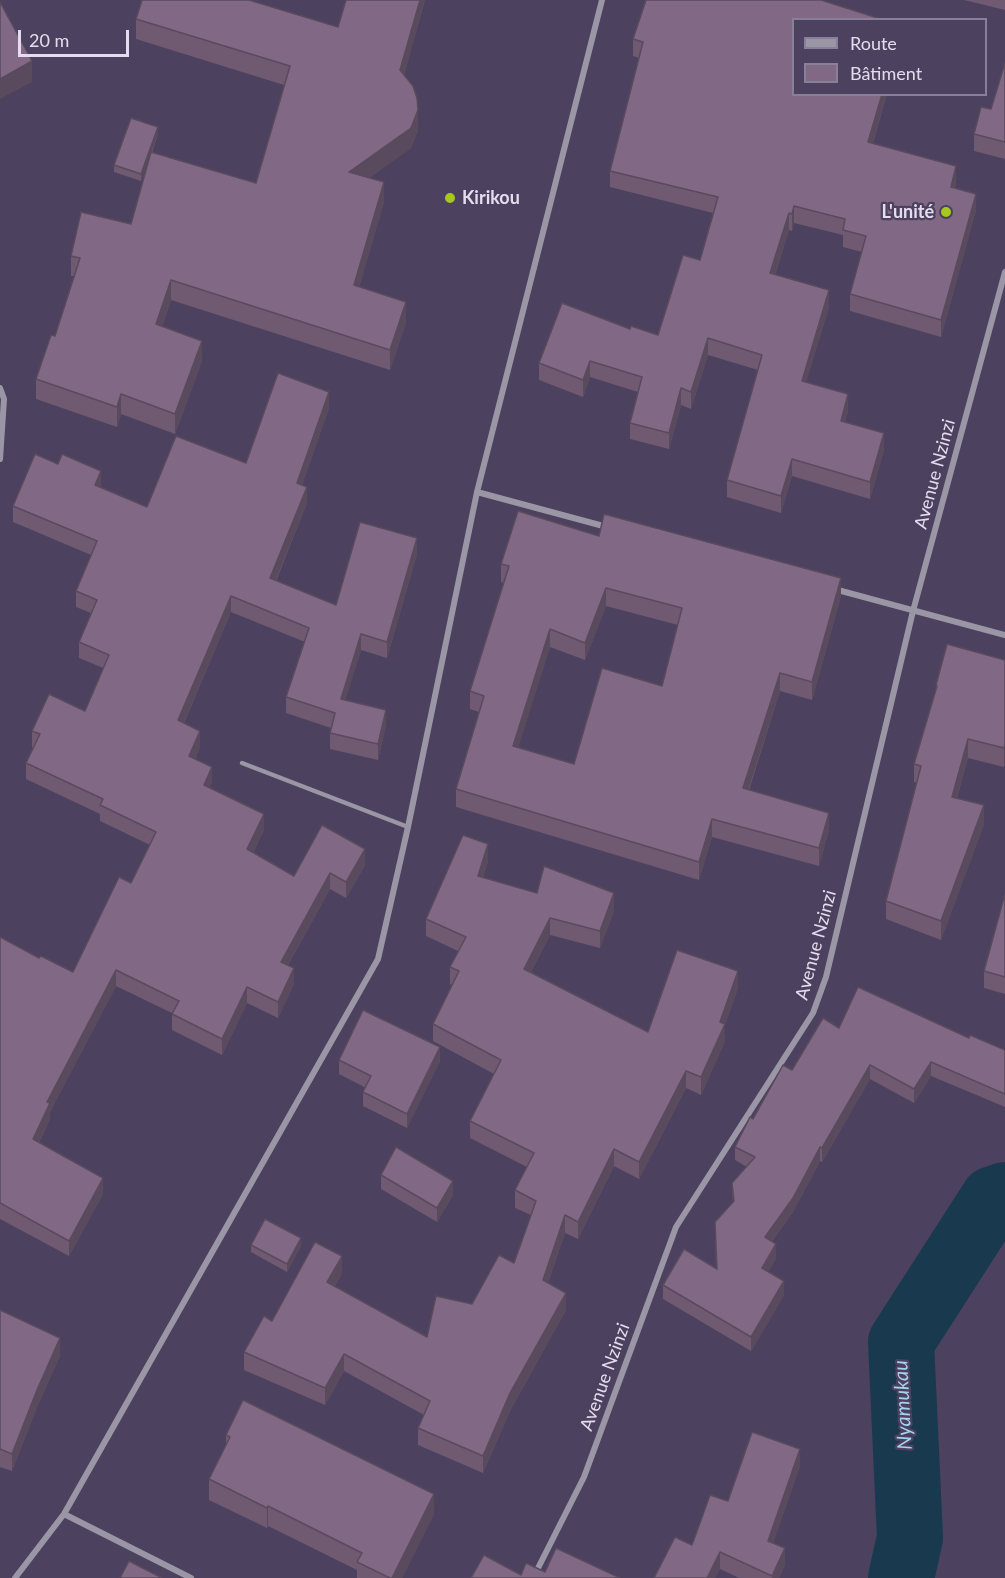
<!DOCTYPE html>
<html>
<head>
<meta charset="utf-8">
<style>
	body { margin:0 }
	#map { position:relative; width:1005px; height:1578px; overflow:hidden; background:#4c415e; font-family:Lato,sans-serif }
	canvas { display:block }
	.legend { position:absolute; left:792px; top:18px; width:195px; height:78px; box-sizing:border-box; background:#4c415e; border:2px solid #887f98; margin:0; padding:8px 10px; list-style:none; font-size:18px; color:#e3ddef }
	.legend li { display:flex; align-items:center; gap:12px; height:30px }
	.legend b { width:30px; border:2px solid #887f98 }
	.scale { position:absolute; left:18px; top:30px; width:111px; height:27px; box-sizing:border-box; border:3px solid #e3ddef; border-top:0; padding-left:8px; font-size:18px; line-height:21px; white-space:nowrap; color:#e3ddef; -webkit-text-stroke:4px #4c415e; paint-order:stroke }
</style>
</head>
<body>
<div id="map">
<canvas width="1005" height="1578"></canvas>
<ul class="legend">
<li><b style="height:8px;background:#9b96a5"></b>Route</li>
<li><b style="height:16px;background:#816985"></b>Bâtiment</li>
</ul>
<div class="scale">20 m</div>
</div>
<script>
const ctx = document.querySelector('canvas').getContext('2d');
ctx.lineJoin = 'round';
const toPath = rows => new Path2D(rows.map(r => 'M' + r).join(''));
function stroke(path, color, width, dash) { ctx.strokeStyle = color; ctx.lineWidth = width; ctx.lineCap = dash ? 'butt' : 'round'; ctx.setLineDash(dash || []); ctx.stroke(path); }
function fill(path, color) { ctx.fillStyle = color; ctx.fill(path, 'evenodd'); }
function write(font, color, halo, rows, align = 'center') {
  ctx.font = font + ' Lato,sans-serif'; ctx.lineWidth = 4.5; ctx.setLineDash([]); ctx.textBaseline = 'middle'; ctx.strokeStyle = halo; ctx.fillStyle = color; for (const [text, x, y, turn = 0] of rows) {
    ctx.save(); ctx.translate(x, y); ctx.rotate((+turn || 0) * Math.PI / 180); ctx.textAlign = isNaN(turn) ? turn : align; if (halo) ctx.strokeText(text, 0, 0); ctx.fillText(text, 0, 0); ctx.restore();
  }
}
const river = toPath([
	[901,1578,910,1538,901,1342,993,1199,1005,1195]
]);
const lane = toPath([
	[242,763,408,827]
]);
const street = toPath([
	[0,388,4,399,0,459],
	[477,492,607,527],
	[834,589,1005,635],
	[64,1514,191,1578],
	[15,1578,64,1514,378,959,408,827,477,492,602,0],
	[533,1578,584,1477,676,1227,813,1013,826,977,913,611,1005,272]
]);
const wall = toPath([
	[346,0,425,0,404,75,418,130,411,148,369,178,384,202,359,287,406,322,390,370,171,300,162,327,202,361,175,434,121,414,117,427,36,399,36,379,55,336,74,276,71,276,71,256,131,224,148,161,141,181,114,172,114,165,158,134,152,153,256,183,284,85,136,39,136,19,338,27],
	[964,0,1005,0,1005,10],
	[633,39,794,94,887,94,873,143,956,182,955,188,976,210,941,337,850,311,850,294,862,252,843,247,843,235,794,223,792,231,789,230,775,275,829,307,806,382,848,411,845,422,884,450,870,499,792,476,781,513,727,497,727,480,758,370,708,355,691,409,681,405,669,449,630,439,630,423,638,392,590,377,583,397,539,380,539,363,630,329,658,335,700,260,713,213,610,187,610,171,639,58,633,56],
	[1005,63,1005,159,974,151,974,134,991,109],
	[329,408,302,485,307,503,276,581,336,605,417,554,387,658,361,650,345,700,386,725,378,760,330,749,330,733,331,728,286,713,286,697,305,642,231,612,184,723,200,747,195,759,212,782,209,788,264,830,253,853,294,876,365,865,346,898,330,889,288,965,294,984,278,1018,247,1003,222,1055,172,1030,172,1013,116,986,50,1112,50,1119,39,1143,103,1194,69,1256,0,1219,0,937,39,958,73,972,131,883,150,845,100,821,100,814,26,779,26,763,33,748,32,747,32,731,85,711,103,668,79,658,79,642,91,613,76,607,76,591,91,555,13,522,13,506,101,487,147,507,246,463],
	[599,536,841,596,812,700,780,691,749,790,829,830,819,866,712,837,699,880,456,807,456,789,479,712,470,709,470,691,504,583,501,582,501,564],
	[606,606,678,625,662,686,574,764,518,747,550,647,585,660],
	[1005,660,1005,763,1004,767,968,758,957,798,984,824,941,940,886,919,886,901,917,783,914,782,914,764,936,691,936,685],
	[488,861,483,878,537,893,614,911,600,948,550,935,531,972,648,1032,738,988,725,1025,725,1041,701,1095,686,1088,639,1179,614,1166,578,1239,565,1233,548,1283,566,1310,510,1411,483,1473,418,1445,418,1428,424,1415,344,1371,325,1405,244,1370,244,1352,272,1321,342,1273,335,1286,427,1337,472,1304,514,1263,531,1215,515,1208,515,1190,527,1167,470,1138,470,1121,494,1074,433,1041,433,1024,452,985,450,984,450,967,458,951,426,936,426,919],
	[1005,894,1005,994,984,988,984,971],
	[839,1028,969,1038,1005,1050,1005,1107,931,1076,914,1103,870,1079,822,1162,820,1161,793,1212,772,1241,776,1258,768,1272,784,1295,751,1351,663,1299,663,1285,716,1269,715,1222,733,1202,732,1183,747,1167,735,1160,735,1147,753,1119,792,1070],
	[339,1060,440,1061,407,1128,363,1106,363,1092,366,1088,339,1074],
	[381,1175,453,1195,437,1222,381,1189],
	[251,1245,301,1246,287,1272,251,1252],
	[0,1310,60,1356,37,1407,12,1471,0,1467],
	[226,1435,434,1514,402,1578,357,1578,357,1570,268,1526,267,1528,209,1500,209,1479,226,1445],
	[800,1466,773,1543,785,1565,779,1578,739,1578,720,1569,715,1578,654,1578,692,1545,728,1501]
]);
const shadedWall = toPath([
	[420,0,425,0,400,90,400,70],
	[32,61,32,82,0,99,0,79],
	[882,94,887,94,868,159,868,142],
	[418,110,418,130,411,148,349,192,349,172],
	[158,127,158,134,141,181,141,174],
	[956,166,956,182,951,204,951,187],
	[384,182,384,202,354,305,354,285],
	[976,194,976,210,941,337,941,320],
	[794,206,794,223,792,231,792,214],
	[789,213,789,230,770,290,770,273],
	[171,280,171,300,156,345,156,324],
	[829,290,829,307,802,397,802,381],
	[406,302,406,322,390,370,390,350],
	[708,338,708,355,691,409,691,392],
	[202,341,202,361,175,434,175,414],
	[590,361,590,377,583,397,583,380],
	[681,388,681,405,669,449,669,433],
	[329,392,329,408,297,499,297,483],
	[121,394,121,414,117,427,117,407],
	[848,394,848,411,841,438,841,421],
	[884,433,884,450,870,499,870,482],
	[792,459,792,476,781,513,781,496],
	[101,471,101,487,95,485],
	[307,487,307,503,270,594,270,578],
	[417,538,417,554,387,658,387,642],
	[841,578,841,596,812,700,812,682],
	[606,588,606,606,585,660,585,643],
	[231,596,231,612,178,736,178,720],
	[550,629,550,647,513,764,513,746],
	[361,634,361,650,341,715,341,699],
	[780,673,780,691,743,806,743,788],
	[386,710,386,725,378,760,378,744],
	[200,731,200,747,189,772,189,756],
	[968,739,968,758,952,815,952,797],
	[1005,744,1005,763,1004,767,1004,748],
	[212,767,212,782,204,801,204,785],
	[984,805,984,824,941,940,941,921],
	[829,813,829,830,819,866,819,848],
	[264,814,264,830,247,865,247,849],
	[712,819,712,837,699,880,699,862],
	[488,844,488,861,478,894,478,876],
	[365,849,365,865,346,898,346,882],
	[330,873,330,889,281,977,281,962],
	[614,893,614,911,600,948,600,931],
	[550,918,550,935,524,986,524,969],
	[294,968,294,984,278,1018,278,1002],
	[116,970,116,986,50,1112,50,1119,33,1155,33,1139,47,1102],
	[738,971,738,988,725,1025,725,1041,701,1095,701,1077],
	[247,987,247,1003,222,1055,222,1039],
	[440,1047,440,1061,407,1128,407,1114],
	[931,1062,931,1076,914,1103,914,1089],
	[870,1065,870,1079,822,1162,822,1148],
	[686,1071,686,1088,639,1179,639,1162],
	[820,1147,820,1161,793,1212,765,1250,765,1237],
	[614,1149,614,1166,578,1239,578,1222],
	[103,1178,103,1194,69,1256,69,1241],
	[453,1181,453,1195,437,1222,437,1208],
	[565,1215,565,1233,543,1297,543,1280],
	[301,1238,301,1246,287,1272,287,1264],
	[776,1244,776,1258,762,1282,762,1268],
	[342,1256,342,1273,327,1300,327,1282],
	[784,1281,784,1295,751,1351,751,1337],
	[566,1293,566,1310,510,1411,483,1473,483,1456,510,1393],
	[60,1338,60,1356,37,1407,12,1471,12,1454,37,1390],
	[344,1354,344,1371,325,1405,325,1388],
	[800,1449,800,1466,768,1558,768,1541],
	[434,1494,434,1514,402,1578,392,1578],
	[268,1506,268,1526,267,1528,267,1508],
	[785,1548,785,1565,779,1578,772,1578],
	[720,1552,720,1569,715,1578,707,1578]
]);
const building = toPath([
	[142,0,249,0,338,27,346,0,420,0,400,70,413,86,417,98,418,110,411,128,349,172,384,182,354,285,406,302,390,350,171,280,156,324,202,341,175,414,121,394,117,407,36,379,51,335,55,336,80,258,71,256,81,212,131,224,151,152,256,183,290,66,136,19,142,0],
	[646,0,821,0,884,20,794,20,794,94,882,94,868,142,956,166,951,187,976,194,941,320,850,294,866,236,843,230,845,219,794,206,792,214,789,213,770,273,829,290,802,381,848,394,841,421,884,433,870,482,792,459,781,496,727,480,762,355,708,338,691,392,681,388,669,433,630,423,642,377,590,361,583,380,539,363,562,303,630,329,631,326,658,335,683,255,700,260,718,197,610,171,643,42,633,39,646,0],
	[0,2,32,61,0,79,0,2],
	[1005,63,1005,142,974,134,981,107,991,109,1005,63],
	[131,118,158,127,141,174,114,165,131,118],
	[278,373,329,392,297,483,307,487,270,578,336,605,360,522,417,538,387,642,361,634,341,699,386,710,378,744,330,733,335,713,286,697,309,628,231,596,178,720,200,731,189,756,212,767,204,785,264,814,247,849,294,876,322,825,365,849,346,882,330,873,281,962,294,968,278,1002,247,987,222,1039,172,1014,179,1001,116,970,47,1102,50,1103,33,1139,103,1178,69,1241,0,1203,0,937,39,958,41,956,73,972,119,877,131,883,156,832,100,805,103,799,26,763,40,734,32,731,49,694,85,711,109,655,79,642,97,600,76,591,97,541,13,506,35,454,58,464,62,454,101,471,95,485,147,507,176,436,246,463,278,373],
	[518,511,599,536,604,514,841,578,812,682,780,673,743,788,829,813,819,848,712,819,699,862,456,789,484,696,470,691,509,566,501,564,518,511],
	[606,588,682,608,662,686,602,668,574,764,513,746,550,629,585,643,606,588],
	[947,644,1005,660,1005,744,1004,748,968,739,952,797,984,805,941,921,886,901,921,766,914,764,937,686,936,685,947,644],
	[463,835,488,844,478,876,537,893,544,866,614,893,600,931,550,918,524,969,648,1032,677,950,738,971,720,1022,725,1024,701,1077,686,1071,639,1162,614,1149,578,1222,565,1215,543,1280,566,1293,510,1393,483,1456,418,1428,430,1401,344,1354,325,1388,244,1352,264,1316,272,1321,315,1242,342,1256,327,1282,427,1337,436,1296,472,1304,499,1255,514,1263,536,1201,515,1190,534,1153,470,1121,501,1060,433,1024,459,971,450,967,466,937,426,919,463,835],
	[1005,894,1005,977,984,971,1005,894],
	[858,987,969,1038,970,1035,1005,1050,1005,1094,931,1062,914,1089,870,1065,822,1148,820,1147,793,1198,765,1237,776,1244,762,1268,784,1281,751,1337,663,1285,684,1249,717,1269,715,1222,734,1201,732,1183,755,1157,735,1147,750,1117,753,1119,783,1065,792,1070,823,1018,839,1028,858,987],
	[363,1010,440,1047,407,1114,363,1092,371,1076,339,1060,363,1010],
	[396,1147,453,1181,437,1208,381,1175,396,1147],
	[265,1219,301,1238,287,1264,251,1245,265,1219],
	[0,1310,60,1338,37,1390,12,1454,0,1449,0,1310],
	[243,1400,434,1494,392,1578,390,1578,357,1562,362,1553,268,1506,267,1508,209,1479,230,1437,226,1435,243,1400],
	[752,1432,800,1449,768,1541,785,1548,772,1576,720,1552,707,1578,654,1578,675,1537,692,1545,710,1495,728,1501,752,1432],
	[556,1548,620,1578,471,1578,484,1555,521,1575,526,1563,545,1572,556,1548],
	[129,1561,162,1578,120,1578,129,1561]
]);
const markers = [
	[450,198,6,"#a7c81f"],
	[946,212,6,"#a7c81f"]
];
const poiNames = [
	["Kirikou",462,198],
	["L'unité",934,212,"right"]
];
const streetNames = [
	["Avenue Nzinzi",935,474,-75],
	["Avenue Nzinzi",816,945,-75],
	["Avenue Nzinzi",605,1377,-70]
];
const waterNames = [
	["Nyamukau",903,1405,-93]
];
stroke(river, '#19394f', 66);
stroke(lane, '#9b96a5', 4.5);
stroke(street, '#9b96a5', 6);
fill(wall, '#6f5a72');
fill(shadedWall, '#5a4a5d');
fill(building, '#816985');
stroke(building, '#5a4a5d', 1.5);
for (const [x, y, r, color] of markers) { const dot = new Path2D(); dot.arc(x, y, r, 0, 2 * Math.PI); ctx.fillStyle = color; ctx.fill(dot); stroke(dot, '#4c415e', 2); }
write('bold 18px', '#e3ddef', '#4c415e', poiNames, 'left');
write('18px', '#e3ddef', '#4c415e', streetNames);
write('italic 20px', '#a5d1f2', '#4c415e', waterNames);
</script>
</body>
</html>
